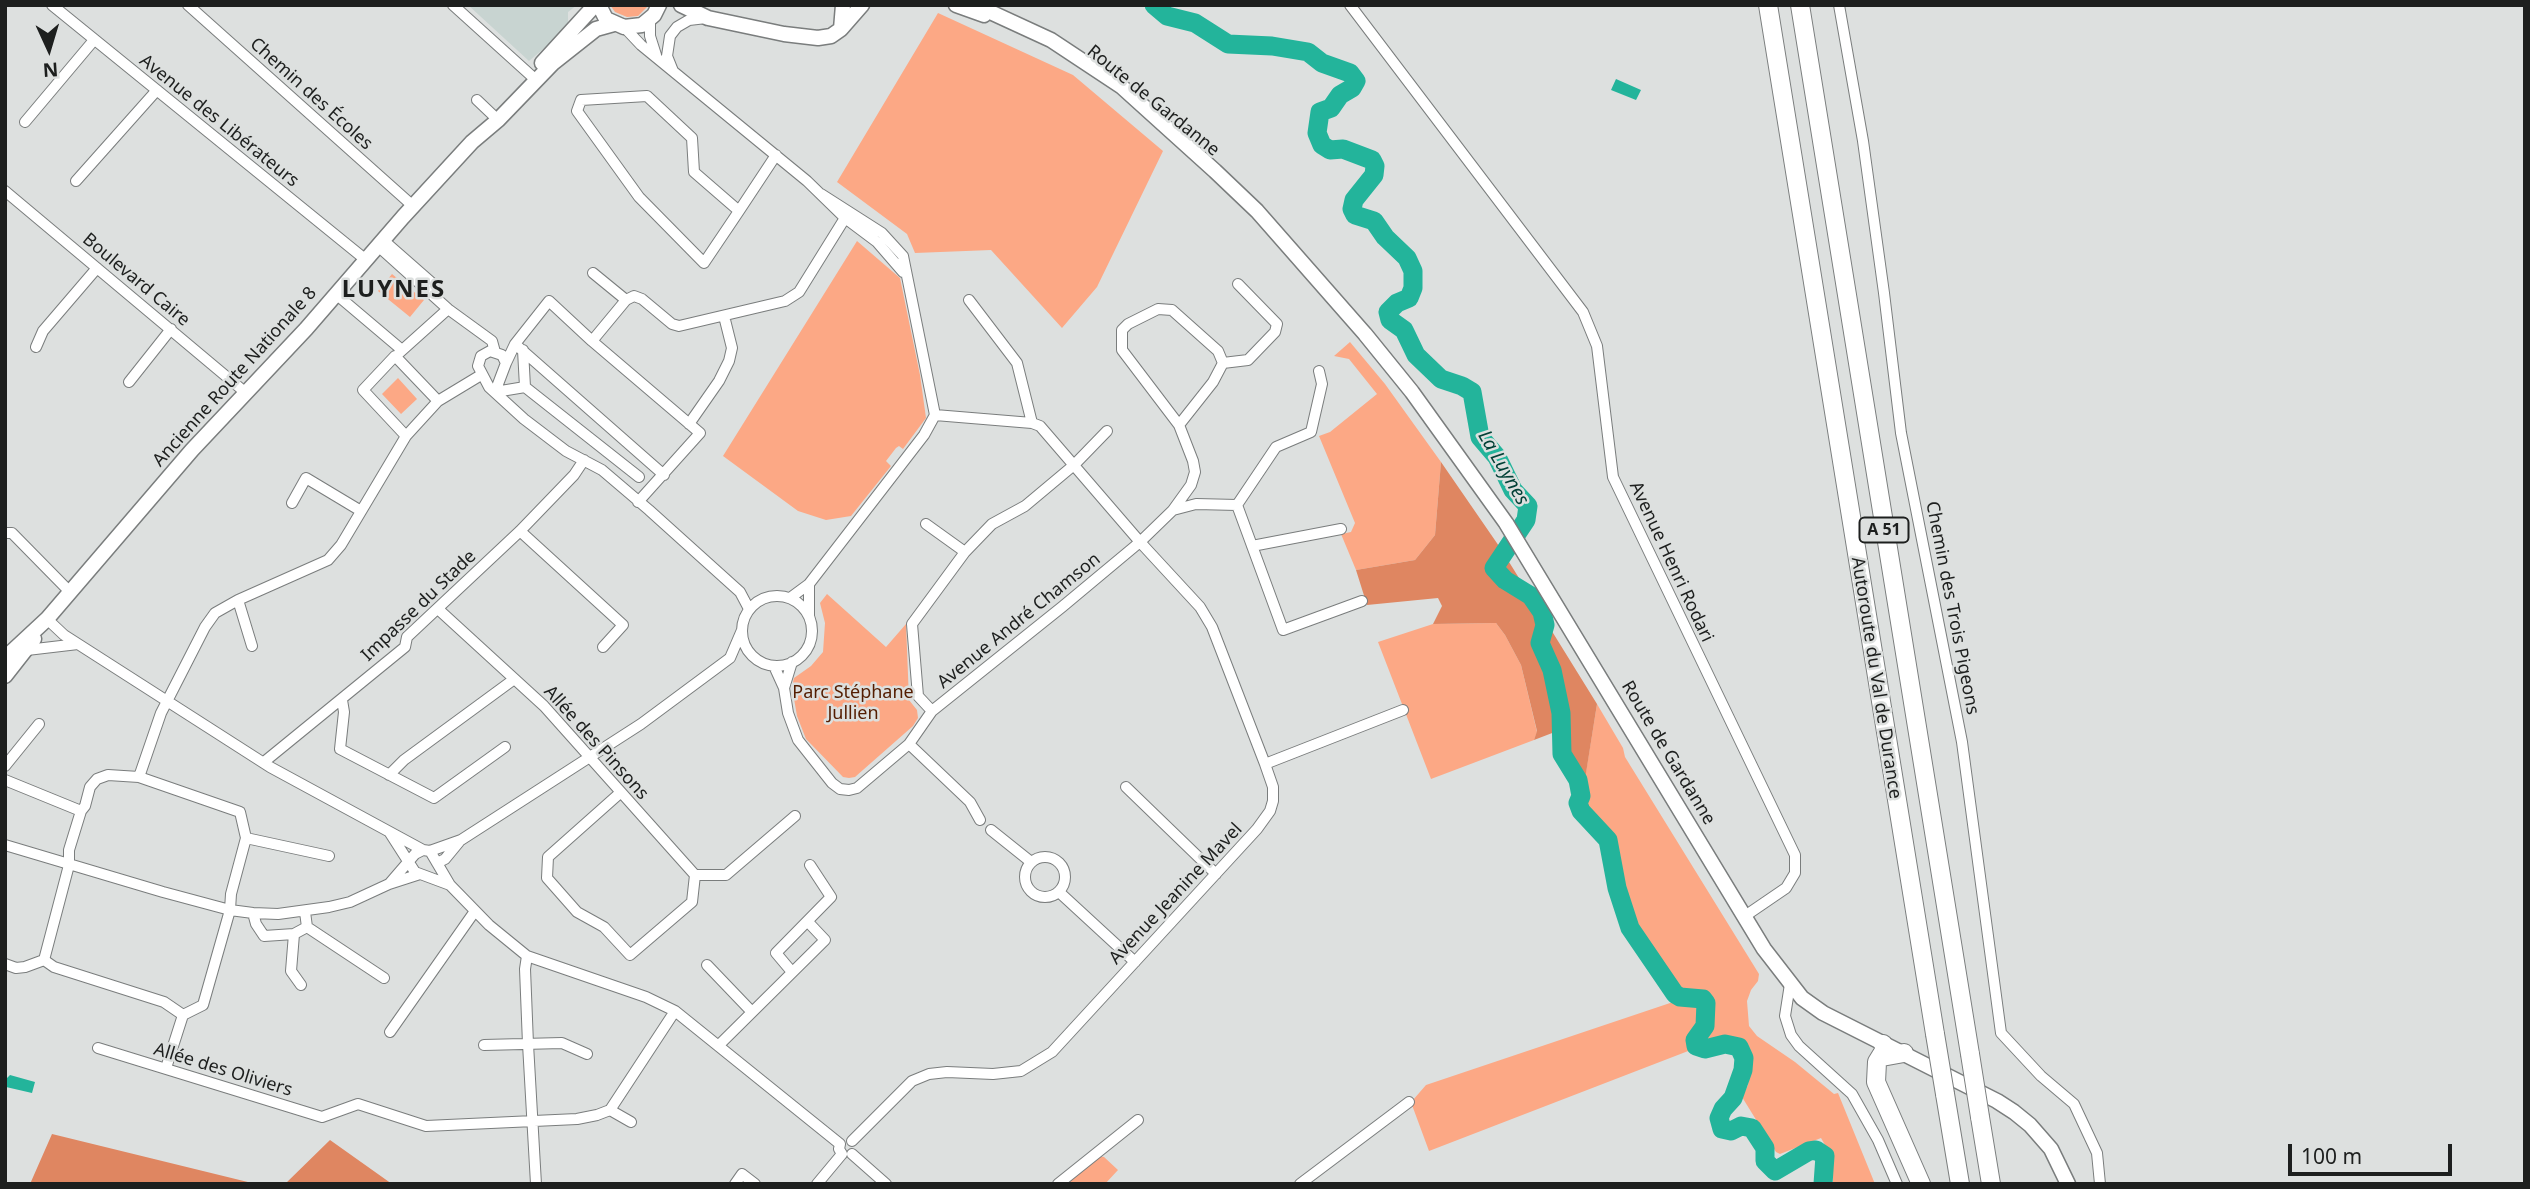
<!DOCTYPE html>
<html>
<head>
<meta charset="utf-8">
<style>
	body { margin:0 }
	#map { position:relative; width:2530px; height:1189px; overflow:hidden; background:#dde0df; font-family:"Noto Sans",sans-serif }
	canvas { display:block }
	.frame { position:absolute; inset:0; border:7px solid #1d1f1e; pointer-events:none }
	.north { position:absolute; left:14px; top:14px; width:70px; height:70px; -webkit-text-stroke:5px #dde0df; paint-order:stroke; rotate:176deg; font-size:19px; font-weight:700; line-height:28px; text-align:center; color:#1d1f1e }
	.north::after { content:''; display:block; margin:auto; width:24px; height:32px; background:#1d1f1e; clip-path:polygon(50% 0,100% 100%,50% 72%,0 100%) }
	.scale { position:absolute; left:2288px; top:1144px; width:164px; height:32px; box-sizing:border-box; border:4px solid #1d1f1e; border-top:0; padding-left:9px; font-size:21px; line-height:24px; white-space:nowrap; color:#1d1f1e; -webkit-text-stroke:5px #dde0df; paint-order:stroke }
</style>
</head>
<body>
<div id="map">
<canvas width="2530" height="1189"></canvas>
<div class="frame"></div>
<div class="north">N</div>
<div class="scale">100 m</div>
</div>
<script>
const ctx = document.querySelector('canvas').getContext('2d');
ctx.lineJoin = 'round';
function fill(path, color) { ctx.fillStyle = color; ctx.fill(path, 'evenodd'); }
const toPath = rows => new Path2D(rows.map(r => 'M' + r).join(''));
function stroke(path, color, width, dash) { ctx.strokeStyle = color; ctx.lineWidth = width; ctx.lineCap = dash ? 'butt' : 'round'; ctx.setLineDash(dash || []); ctx.stroke(path); }
function write(font, color, halo, rows, align = 'center') {
  ctx.font = font + ' "Noto Sans",sans-serif'; ctx.lineWidth = 5; ctx.setLineDash([]); ctx.textBaseline = 'middle'; ctx.strokeStyle = halo; ctx.fillStyle = color; for (const [text, x, y, turn = 0] of rows) {
    ctx.save(); ctx.translate(x, y); ctx.rotate((+turn || 0) * Math.PI / 180); ctx.textAlign = isNaN(turn) ? turn : align; if (halo) ctx.strokeText(text, 0, 0); ctx.fillText(text, 0, 0); ctx.restore();
  }
}
const built = toPath([
	[468,5,577,5,568,12,568,28,529,61]
]);
const green = toPath([
	[610,5,649,5,638,16,627,17,615,12],
	[938,13,1073,75,1163,151,1097,287,1062,328,991,250,915,253,907,234,837,182],
	[857,241,900,278,920,375,926,418,903,449,899,446,896,448,886,461,891,466,851,516,826,520,798,511,723,456],
	[392,274,424,300,410,317,378,291],
	[1350,342,1385,384,1441,462,1435,535,1415,560,1356,570,1341,534,1351,532,1355,523,1319,436,1330,432,1377,394,1349,359,1334,356],
	[398,378,417,399,401,414,382,394],
	[827,594,886,647,906,624,909,700,917,710,918,718,913,726,855,777,849,778,843,777,806,739,797,716,792,687,794,678,811,666,823,652,825,623,820,603],
	[1496,623,1505,635,1521,665,1537,732,1534,740,1431,779,1378,642,1433,624],
	[1597,704,1623,748,1625,757,1759,974,1758,981,1751,990,1747,1001,1749,1026,1757,1036,1795,1062,1834,1094,1838,1093,1875,1184,1833,1184,1833,1159,1821,1138,1780,1154,1776,1152,1742,1097,1748,1085,1751,1060,1746,1047,1732,1041,1702,1046,1698,1042,1707,1026,1707,1000,1705,997,1678,992,1661,964,1652,958,1633,929,1616,875,1610,839,1581,803],
	[1679,1000,1703,1003,1702,1014,1704,1022,1693,1041,1696,1048,1429,1151,1412,1105,1413,1100,1426,1085],
	[1099,1156,1104,1157,1118,1170,1105,1184,1065,1184]
]);
const forest = toPath([
	[1441,462,1501,549,1597,704,1583,792,1578,798,1575,777,1562,759,1560,730,1534,740,1537,731,1521,665,1505,635,1496,623,1433,624,1442,606,1438,598,1367,605,1356,570,1415,560,1435,535],
	[52,1134,256,1184,30,1184],
	[330,1140,392,1184,285,1184]
]);
const water = toPath([
	[1616,79,1641,90,1636,100,1611,90],
	[10,1075,35,1082,32,1093,6,1087,5,1080]
]);
const river = toPath([
	[1154,5,1167,16,1195,23,1228,44,1272,46,1308,52,1322,63,1350,73,1356,81,1352,88,1340,95,1331,108,1320,112,1317,133,1322,145,1330,150,1343,149,1372,160,1375,166,1374,175,1354,200,1352,209,1355,215,1374,221,1385,237,1407,258,1413,271,1413,288,1409,298,1397,303,1388,312,1390,320,1404,330,1416,355,1441,379,1462,386,1472,392,1480,437,1497,457,1513,490,1528,506,1526,520,1494,568,1505,580,1531,596,1542,612,1545,625,1540,643,1552,670,1561,713,1562,754,1578,780,1581,796,1578,803,1581,811,1608,840,1617,888,1630,928,1675,994,1680,997,1703,999,1706,1003,1705,1026,1695,1040,1696,1046,1705,1049,1725,1044,1739,1047,1744,1058,1743,1070,1733,1098,1723,1109,1719,1118,1722,1129,1731,1131,1741,1126,1752,1128,1765,1148,1765,1161,1775,1171,1809,1151,1816,1150,1825,1156,1823,1184]
]);
const street = toPath([
	[52,5,366,260],
	[188,5,413,206],
	[453,5,536,80],
	[1350,5,1583,312,1597,346,1613,477,1795,855,1795,873,1786,888,1745,916],
	[1839,5,1863,141,1884,293,1901,433,1962,742,2001,1033,2041,1076,2074,1104,2097,1153,2100,1184],
	[650,20,650,36,656,55],
	[624,27,641,45,807,181,845,218,877,242,903,272],
	[673,71,667,56,670,36,677,27,689,20,706,18],
	[477,100,498,120],
	[25,122,94,40],
	[76,181,157,90],
	[5,191,246,393],
	[739,211,694,172,692,138,647,96,581,100,577,111,639,197,704,263,739,211,776,155],
	[383,240,432,283,438,295],
	[378,246,448,309,492,341,495,352],
	[593,273,626,300],
	[337,295,402,350],
	[969,300,1017,363,1032,423],
	[592,341,626,300,634,296,642,299,672,324,679,326,785,301,799,292,845,218],
	[515,344,664,475],
	[36,347,43,331,97,268],
	[523,350,525,387],
	[399,353,448,309],
	[506,363,515,344,549,301,592,341,700,433,638,502],
	[1223,363,1248,360,1275,332,1277,324,1238,284],
	[129,382,171,329],
	[495,392,506,363,502,355,490,351,481,356,478,366,489,387,524,419,566,451,602,470,649,510,740,592,749,609],
	[495,392,525,387,639,477],
	[689,424,719,381,729,361,732,348,724,316],
	[406,436,363,390,395,356,438,401],
	[292,503,306,478,361,511],
	[1237,505,1276,447,1311,432,1322,384,1319,371],
	[1173,510,1191,485,1195,472,1193,461,1179,425,1122,350,1122,330,1128,324,1158,309,1172,310,1218,351,1223,363,1213,382,1179,425],
	[926,524,965,552],
	[520,531,623,625,603,647],
	[5,533,12,533,70,592],
	[1252,546,1341,529],
	[809,584,809,615],
	'742 631a35 35 0 1 1 70 0a35 35 0 1 1-70 0Z',
	[790,598,809,584,924,435,935,415,903,256,882,233,821,194],
	[238,600,252,646],
	[438,609,544,706,695,875],
	[47,619,64,635,270,767,423,850,430,851,450,885,489,925,527,956,646,997,675,1011,840,1144,839,1149,842,1154],
	[27,650,78,644],
	[774,666,784,688,788,713,798,740,832,783,840,789,849,790,857,788,909,744,932,711,1062,607,1140,542,1173,510,1196,504,1237,505,1283,630,1362,601],
	[784,688,792,662],
	[342,700,344,712,340,749,434,798,505,747],
	[932,711,918,696,912,624,965,552,992,524,1025,506,1074,465,1107,431],
	[909,744,970,802,980,820],
	[264,762,405,647,407,637,520,531,574,475,584,460],
	[1265,764,1403,710],
	[5,766,39,724],
	[108,775,139,777,240,812,246,838,231,894,230,910,203,1005,183,1015,164,1002,54,967,44,960,69,865,69,850,81,811,85,806,90,787,97,779,108,775],
	[389,775,404,760,513,680],
	[139,777,161,713,205,627,215,613,238,600,328,560,341,545,406,436,438,401,481,375],
	[5,780,81,811],
	[1126,787,1216,874],
	[620,793,548,857,547,878,577,912,604,927,630,955,692,902,695,875],
	[991,830,1031,862],
	[390,833,415,872,450,885],
	[246,838,329,856],
	[5,845,163,892,230,910,253,913,278,914,329,907,350,902,389,884,420,874],
	[430,851,461,840,641,724,730,658,742,630],
	'1025 877a20 20 0 1 1 40 0a20 20 0 1 1-40 0Z',
	[437,863,445,859,459,842],
	[695,875,726,875,795,816],
	[390,883,415,854,423,850],
	[1059,892,1135,962],
	[253,913,256,924,264,936,294,934],
	[307,927,384,978],
	[527,956,525,969,528,1044,536,1184],
	[5,964,16,968,25,967,44,960],
	[707,965,752,1012],
	[792,972,776,953,831,897,810,865],
	[1790,984,1785,1016,1791,1035,1799,1046,1852,1094,1878,1140,1897,1184],
	[301,985,291,971,294,934,307,927,305,912],
	[390,1032,475,911],
	[484,1045,562,1043,587,1054],
	[719,1045,825,940,808,922],
	[98,1048,322,1117,358,1104,426,1126,577,1119,597,1115,610,1110,675,1011],
	[166,1068,183,1015],
	[610,1110,631,1122],
	[852,1141,912,1081,929,1074,947,1072,993,1074,1021,1071,1052,1052,1257,829,1270,811,1273,801,1273,787,1265,764,1212,627,1200,607,1140,542,1040,426,1032,423,935,415],
	[852,1154,886,1184],
	[735,1184,742,1174,755,1184],
	[817,1184,842,1154],
	[1058,1184,1138,1120],
	[1300,1184,1409,1102]
]);
const secondary = toPath([
	[599,5,606,19,624,27,642,25,654,15,659,5],
	[681,5,708,18,784,34,818,38,831,36,841,29,862,5],
	[956,5,984,15],
	[975,5,1051,40,1122,87,1215,171,1257,211,1365,334,1412,392,1506,523,1764,949,1802,998,1823,1013,1997,1101,2014,1112,2030,1125,2051,1149,2068,1184],
	[841,29,843,5],
	[542,63,595,5],
	[5,658,47,619,192,450,306,329,403,217,472,142,498,120,553,63,596,29,614,24],
	[5,676,34,639]
]);
const highway = toPath([
	[1768,5,1935,1034],
	[1800,5,1970,1054],
	[1883,1044,1885,1049,1877,1062,1876,1082,1921,1184],
	[1882,1057,1904,1053],
	[1945,1094,1960,1184],
	[1980,1117,1991,1184]
]);
const highwayBridge = toPath([
	[1935,1034,1945,1094],
	[1970,1054,1980,1117]
]);
const shields = [
	[1884,530,49]
];
const shieldNames = [
	["A 51",1884,530]
];
const streetNames = [
	["Chemin des Écoles",311,94,42],
	["Route de Gardanne",1153,101,39],
	["Avenue des Libérateurs",219,121,39],
	["Boulevard Caire",136,280,40],
	["Ancienne Route Nationale 8",235,377,-48],
	["Avenue Henri Rodari",1671,562,65],
	["Impasse du Stade",419,606,-44],
	["Chemin des Trois Pigeons",1952,608,79],
	["Avenue André Chamson",1019,621,-39],
	["Autoroute du Val de Durance",1876,678,81],
	["Allée des Pinsons",596,743,48],
	["Route de Gardanne",1668,753,59],
	["Avenue Jeanine Mavel",1176,894,-47],
	["Allée des Oliviers",223,1070,17]
];
const parkNames = [
	["Parc Stéphane",853,693],
	["Jullien",853,714]
];
const waterNames = [
	["La Luynes",1503,468,60]
];
const districtNames = [
	["LUYNES",394,290]
];
fill(built, '#c8d4d1');
fill(green, '#fca885');
fill(forest, '#df8661');
fill(water, '#23b49b');
stroke(river, '#23b49b', 19);
stroke(street, '#7a7d7d', 12);
stroke(secondary, '#7a7d7d', 17);
stroke(highway, '#7a7d7d', 20);
stroke(street, '#fff', 10);
stroke(secondary, '#fff', 14);
stroke(highway, '#fff', 18);
stroke(highwayBridge, '#7a7d7d', 20, []);
stroke(highwayBridge, '#fff', 18);
for (const [x, y, w] of shields) { const box = new Path2D(); box.roundRect(x - w / 2, y - 12.5, w, 25, 5); ctx.fillStyle = '#dde0df'; ctx.fill(box); stroke(box, '#1d1f1e', 2); }
write('bold 16px', '#1d1f1e', null, shieldNames);
write('18px', '#1d1f1e', '#dde0df', streetNames);
write('18px', '#541d01', '#dde0df', parkNames);
write('italic 19px', '#034137', '#dde0df', waterNames);
ctx.letterSpacing = '2px';
write('bold 24px', '#1d1f1e', '#dde0df', districtNames);
ctx.letterSpacing = '0px';
</script>
</body>
</html>
